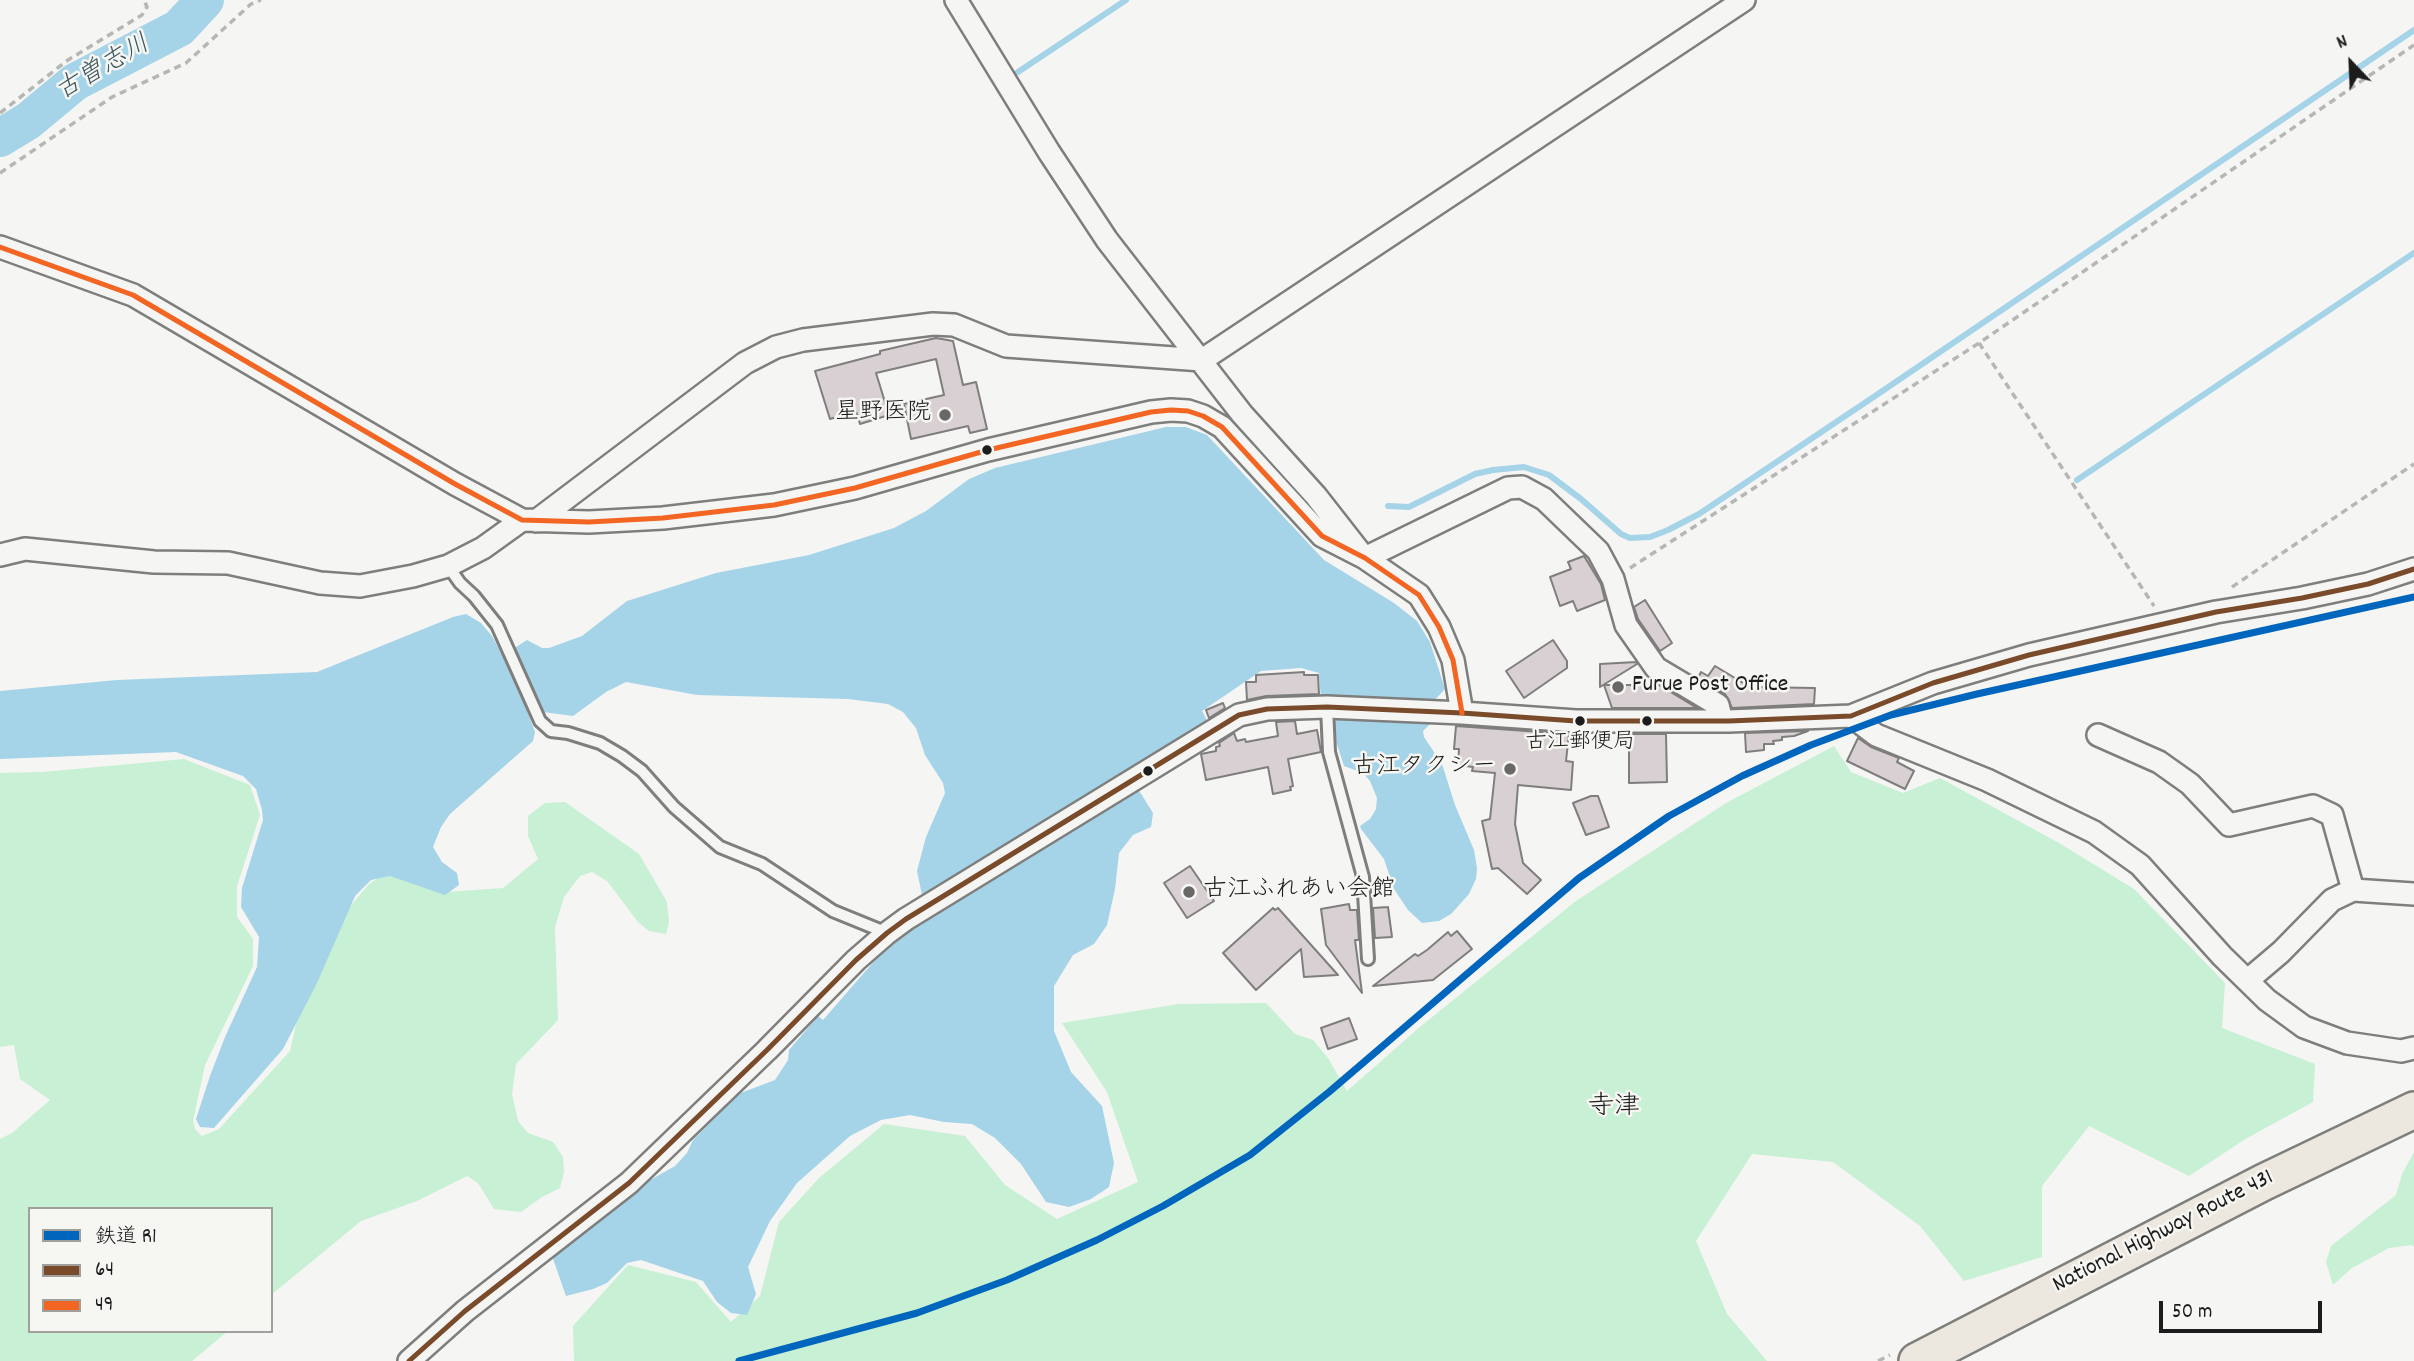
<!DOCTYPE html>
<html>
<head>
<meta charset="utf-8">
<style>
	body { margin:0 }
	#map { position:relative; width:2414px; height:1361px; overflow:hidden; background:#f5f5f3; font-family:Dekko,"Klee One",sans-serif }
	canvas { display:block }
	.legend { position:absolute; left:28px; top:1207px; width:245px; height:126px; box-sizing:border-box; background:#f6f6f2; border:2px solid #9f9f9c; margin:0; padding:9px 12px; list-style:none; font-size:21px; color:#1c1c1c }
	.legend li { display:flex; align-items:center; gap:14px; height:35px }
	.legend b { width:35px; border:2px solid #9f9f9c }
	.north { position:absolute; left:2316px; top:28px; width:70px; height:70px; -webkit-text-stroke:5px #f6f6f2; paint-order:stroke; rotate:337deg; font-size:19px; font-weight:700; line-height:28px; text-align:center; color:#1c1c1c }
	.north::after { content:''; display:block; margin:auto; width:24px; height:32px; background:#1c1c1c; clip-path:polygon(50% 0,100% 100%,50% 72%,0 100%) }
	.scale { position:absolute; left:2159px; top:1301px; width:163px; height:32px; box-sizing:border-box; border:4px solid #1c1c1c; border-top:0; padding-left:9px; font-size:21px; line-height:24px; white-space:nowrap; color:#1c1c1c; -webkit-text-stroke:5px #f6f6f2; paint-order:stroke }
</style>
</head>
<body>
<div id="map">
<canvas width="2414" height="1361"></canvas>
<ul class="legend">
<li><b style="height:9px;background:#0065bd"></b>鉄道 R1</li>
<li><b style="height:9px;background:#7a4b2a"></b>64</li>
<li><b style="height:9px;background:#f26522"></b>49</li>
</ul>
<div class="north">N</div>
<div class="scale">50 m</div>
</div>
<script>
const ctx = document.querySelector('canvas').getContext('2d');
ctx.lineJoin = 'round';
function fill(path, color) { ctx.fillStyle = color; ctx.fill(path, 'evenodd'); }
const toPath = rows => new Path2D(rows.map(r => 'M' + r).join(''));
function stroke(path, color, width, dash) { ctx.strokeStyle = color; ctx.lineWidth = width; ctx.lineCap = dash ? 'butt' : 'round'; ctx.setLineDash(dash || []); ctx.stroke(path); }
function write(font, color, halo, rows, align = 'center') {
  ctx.font = font + ' Dekko,"Klee One",sans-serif'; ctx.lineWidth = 5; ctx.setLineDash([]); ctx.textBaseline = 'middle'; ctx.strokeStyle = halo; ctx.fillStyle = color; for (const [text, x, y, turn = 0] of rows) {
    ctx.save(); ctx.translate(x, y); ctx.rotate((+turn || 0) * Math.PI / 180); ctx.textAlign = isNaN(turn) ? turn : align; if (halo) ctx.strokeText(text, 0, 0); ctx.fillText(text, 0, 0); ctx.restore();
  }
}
const green = toPath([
	[1834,746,1851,772,1903,793,1940,778,2059,843,2134,889,2225,983,2222,1028,2315,1064,2313,1102,2247,1138,2189,1176,2089,1126,2042,1186,2042,1257,1964,1281,1920,1226,1833,1162,1752,1154,1696,1241,1727,1314,1767,1361,574,1361,573,1326,628,1265,696,1282,731,1322,760,1296,779,1222,819,1178,884,1124,965,1136,1005,1185,1057,1219,1138,1182,1107,1092,1062,1023,1179,1004,1266,1003,1295,1034,1313,1040,1328,1058,1347,1091,1421,1026,1576,901,1726,803],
	[184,759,250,785,260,815,237,886,237,917,253,939,253,966,205,1065,193,1121,195,1129,202,1136,219,1129,290,1051,301,1002,337,922,369,884,384,874,446,892,503,888,538,859,528,836,528,816,545,803,565,802,639,854,667,902,669,922,666,934,649,931,638,922,607,881,592,872,580,876,564,897,555,927,558,1020,516,1064,512,1094,518,1121,528,1133,553,1142,563,1157,564,1172,560,1188,542,1197,521,1212,494,1209,478,1183,467,1176,417,1201,361,1221,271,1295,271,1209,30,1209,30,1331,228,1331,192,1361,0,1361,0,1139,12,1133,50,1100,20,1079,14,1045,0,1047,0,773,43,772],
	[2414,1152,2414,1247,2412,1245,2389,1248,2352,1268,2333,1285,2326,1262,2331,1246,2396,1195,2402,1174]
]);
const water = toPath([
	[1166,427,1186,427,1207,435,1324,560,1394,603,1417,621,1430,642,1445,689,1430,705,1321,699,1319,673,1301,668,1261,671,1202,711,1210,726,922,895,917,871,926,837,945,793,943,783,925,755,916,728,903,712,888,704,848,699,697,695,626,682,606,692,573,716,543,712,513,649,527,640,542,648,549,648,582,636,627,601,716,573,809,555,894,528,926,511,969,479,995,468],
	[466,614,481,623,492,636,513,675,535,732,533,741,450,814,441,827,433,847,442,862,457,873,459,885,445,895,390,876,371,880,355,896,317,983,283,1049,214,1128,200,1127,196,1119,210,1076,225,1037,257,967,259,937,241,907,242,888,263,820,262,810,256,789,243,776,176,752,0,759,0,691,117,680,317,672,453,617],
	[1337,713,1435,719,1423,731,1424,737,1442,764,1455,805,1474,850,1477,868,1476,879,1469,894,1451,914,1439,921,1422,923,1408,910,1394,889,1384,859,1361,829,1360,826,1370,819,1376,809,1377,798,1370,781,1363,773,1344,766,1333,732],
	[1138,789,1153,813,1151,827,1133,835,1119,853,1115,889,1107,925,1094,944,1073,955,1054,986,1054,1031,1071,1072,1102,1106,1114,1163,1109,1187,1091,1199,1069,1207,1046,1202,1021,1164,995,1138,972,1124,944,1122,910,1115,881,1120,850,1136,797,1183,770,1221,748,1267,756,1294,747,1315,731,1313,717,1302,703,1281,641,1260,627,1263,607,1283,593,1289,566,1296,552,1256,621,1205,645,1183,675,1166,687,1153,693,1140,738,1094,775,1080,788,1060,789,1050,818,1016,823,1020,876,959,875,955,925,920]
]);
const stream = toPath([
	[1018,72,1126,0],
	[2077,480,2414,253],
	[1388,506,1409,507,1475,474,1493,470,1524,467,1549,475,1581,499,1621,534,1630,538,1650,537,1668,530,1699,514,1878,394,2414,30]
]);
const river = toPath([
	[0,138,28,121,75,82,179,28,205,0]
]);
const building = toPath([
	[936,338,953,341,963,385,976,382,987,429,970,433,968,426,911,439,904,404,944,395,936,359,876,373,889,415,860,424,856,411,830,419,815,371,880,354,880,351,936,338],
	[1584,556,1601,584,1605,600,1577,611,1573,601,1560,606,1550,577,1571,569,1568,562,1584,556],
	[1645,600,1672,643,1660,651,1638,619,1634,607,1645,600],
	[1553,640,1567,661,1567,668,1524,698,1506,671,1553,640],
	[1636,662,1637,664,1600,687,1600,664,1636,662],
	[1715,666,1750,687,1815,688,1814,704,1732,708,1725,694,1698,678,1701,672,1708,676,1715,666],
	[1304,672,1304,675,1318,675,1319,694,1266,696,1247,700,1246,682,1256,682,1256,675,1304,672],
	[1604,685,1659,685,1697,708,1612,708,1604,685],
	[1223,703,1225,708,1209,718,1206,710,1223,703],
	[1295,721,1297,734,1317,730,1321,752,1288,759,1293,786,1290,787,1291,790,1273,794,1268,767,1206,780,1201,754,1216,751,1216,747,1220,746,1219,743,1234,733,1237,741,1245,739,1246,742,1278,736,1276,722,1295,721],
	[1456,726,1569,734,1566,761,1573,762,1571,790,1518,785,1515,824,1523,863,1541,880,1527,894,1498,868,1492,869,1482,821,1490,819,1495,773,1472,771,1473,767,1458,765,1459,749,1454,749,1456,726],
	[1808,731,1794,736,1782,737,1782,740,1773,741,1774,744,1764,744,1764,750,1746,752,1745,733,1808,731],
	[1629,734,1666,734,1667,782,1629,783,1629,734],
	[1858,738,1871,747,1899,758,1897,762,1914,771,1905,789,1847,761,1858,738],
	[1591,796,1598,796,1609,827,1586,835,1573,803,1591,796],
	[1190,866,1214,901,1187,918,1164,883,1190,866],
	[1349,904,1350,910,1357,910,1359,940,1355,940,1362,993,1326,945,1321,909,1349,904],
	[1388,907,1392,937,1375,938,1373,908,1388,907],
	[1273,908,1275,910,1278,908,1338,975,1304,977,1301,949,1256,990,1223,953,1273,908],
	[1457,931,1472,949,1433,980,1373,986,1415,954,1418,956,1427,950,1448,932,1451,936,1457,931],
	[1349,1018,1357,1039,1328,1049,1321,1028,1349,1018]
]);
const path = toPath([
	[0,113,68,60,142,15,147,7,144,0],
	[0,173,112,97,186,63,251,4,261,0],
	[1979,343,2154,606],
	[1630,568,1979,343,2414,45],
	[2232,587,2414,464],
	[1878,1361,1890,1355]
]);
const service = toPath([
	[448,566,460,583,474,596,497,625,540,721,551,731,568,733,600,743,622,756,642,771,674,807,720,847,762,864,833,911,887,933],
	[1327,707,1329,752,1363,877,1368,959]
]);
const minor = toPath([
	[956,0,1049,152,1107,240,1242,414,1316,496,1359,551],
	[0,247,133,295,455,484,522,520,589,522,663,518,774,505,855,488,988,450,1151,412,1171,410,1188,411,1203,416,1222,427,1322,536,1365,558,1419,595,1439,627,1453,660,1462,713],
	[536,521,745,363,776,347,803,340,933,324,954,325,1006,346,1202,360,1744,0],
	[0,555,25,549,154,562,228,563,320,583,360,586,413,576,448,566,483,548,522,520],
	[1365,558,1508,488,1522,487,1544,499,1598,551,1613,579,1626,625,1656,668,1718,705,1722,721],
	[1851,716,1876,735,1987,780,2094,832,2140,865,2222,956,2267,1000,2304,1027,2347,1043,2401,1051,2414,1048],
	[2098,735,2159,762,2190,784,2229,825,2313,806,2332,815,2353,890],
	[2248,980,2281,952,2332,900,2353,890,2414,894],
	[409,1361,465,1311,629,1183,767,1050,856,960,887,933,906,919,1239,715,1267,709,1327,707,1462,713,1576,721,1729,721,1851,716,1933,683,2029,655,2216,612,2302,598,2368,584,2414,569]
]);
const trunk = toPath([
	[1917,1361,2264,1182,2414,1110]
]);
const bus1 = toPath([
	[409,1361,465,1311,629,1183,767,1050,856,960,887,933,906,919,1239,715,1267,709,1327,707,1462,713,1576,721,1729,721,1851,716,1933,683,2029,655,2216,612,2302,598,2368,584,2414,569]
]);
const bus2 = toPath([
	[0,247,133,295,455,484,522,520,589,522,663,518,774,505,855,488,988,450,1151,412,1171,410,1188,411,1203,416,1222,427,1322,536,1365,558,1419,595,1439,627,1453,660,1462,713]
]);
const rail1 = toPath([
	[739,1361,917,1313,1007,1280,1097,1240,1163,1206,1250,1155,1329,1092,1579,878,1669,816,1742,776,1811,745,1891,715,1977,694,2414,597]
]);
const markers = [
	[945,415,7,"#686867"],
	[987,450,6,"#1c1c1c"],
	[1618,687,7,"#686867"],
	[1580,721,6,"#1c1c1c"],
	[1647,721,6,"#1c1c1c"],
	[1510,769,7,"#686867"],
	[1148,771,6,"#1c1c1c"],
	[1189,892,7,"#686867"]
];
const busNames = [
	["古江郵便局",1580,744]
];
const poiNames = [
	["星野医院",931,415],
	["Furue Post Office",1632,687,"left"],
	["古江タクシー",1496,769],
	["古江ふれあい会館",1203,892,"left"]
];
const streetNames = [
	["National Highway Route 431",2164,1233,-27]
];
const waterNames = [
	["古曽志川",104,70,-30]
];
const neighbourhoodNames = [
	["寺津",1614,1109]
];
fill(green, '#c7f0d4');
fill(water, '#a5d3e8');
stroke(stream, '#a5d3e8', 6);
stroke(river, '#a5d3e8', 38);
fill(building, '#d9d0d4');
stroke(building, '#7e7e7d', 2);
stroke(service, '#7e7e7d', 16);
stroke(minor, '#7e7e7d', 26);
stroke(trunk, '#7e7e7d', 40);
stroke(path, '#b6b6b5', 3.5, [7, 5]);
stroke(service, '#f5f5f3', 10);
stroke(minor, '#f5f5f3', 21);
stroke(trunk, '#ece8df', 35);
stroke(bus1, '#7a4b2a', 5);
stroke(bus2, '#f26522', 5);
stroke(rail1, '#0065bd', 7);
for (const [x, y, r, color] of markers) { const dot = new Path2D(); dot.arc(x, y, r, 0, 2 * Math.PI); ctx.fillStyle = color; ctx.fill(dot); stroke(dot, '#f6f6f2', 2.5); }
write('22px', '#1c1c1c', '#f6f6f2', busNames);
write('24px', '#1c1c1c', '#f6f6f2', poiNames, 'right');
write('24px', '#1c1c1c', '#f6f6f2', streetNames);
write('italic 26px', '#405762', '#f6f6f2', waterNames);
write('26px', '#1c1c1c', '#f6f6f2', neighbourhoodNames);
</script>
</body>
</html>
